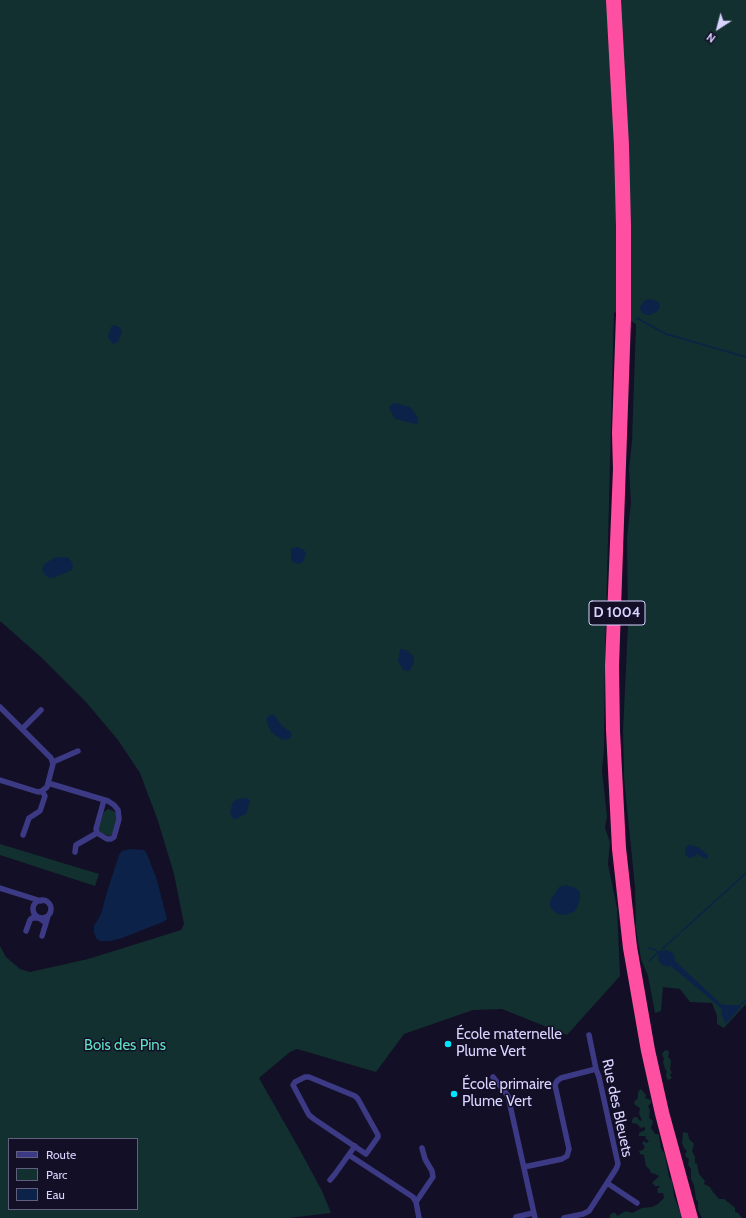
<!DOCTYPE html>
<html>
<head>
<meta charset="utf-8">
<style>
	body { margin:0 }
	#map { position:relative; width:746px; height:1218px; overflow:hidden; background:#130f26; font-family:Cabin,sans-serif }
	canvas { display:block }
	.legend { position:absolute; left:8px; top:1138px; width:130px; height:72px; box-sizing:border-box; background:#130f26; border:1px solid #625e7d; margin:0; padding:5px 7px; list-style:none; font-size:12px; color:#d9d4ff }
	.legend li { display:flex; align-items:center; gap:8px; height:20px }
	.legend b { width:20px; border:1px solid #625e7d }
	.north { position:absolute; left:698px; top:8px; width:40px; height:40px; -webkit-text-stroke:3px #130f26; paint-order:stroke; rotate:216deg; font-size:11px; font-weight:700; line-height:16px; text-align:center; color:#d9d4ff }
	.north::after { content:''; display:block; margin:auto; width:14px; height:18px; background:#d9d4ff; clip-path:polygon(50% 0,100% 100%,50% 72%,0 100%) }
</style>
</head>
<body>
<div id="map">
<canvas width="746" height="1218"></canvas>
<ul class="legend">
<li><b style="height:5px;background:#3d3a85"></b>Route</li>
<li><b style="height:11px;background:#12302f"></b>Parc</li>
<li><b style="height:11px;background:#0c2248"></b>Eau</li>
</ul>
<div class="north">N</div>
</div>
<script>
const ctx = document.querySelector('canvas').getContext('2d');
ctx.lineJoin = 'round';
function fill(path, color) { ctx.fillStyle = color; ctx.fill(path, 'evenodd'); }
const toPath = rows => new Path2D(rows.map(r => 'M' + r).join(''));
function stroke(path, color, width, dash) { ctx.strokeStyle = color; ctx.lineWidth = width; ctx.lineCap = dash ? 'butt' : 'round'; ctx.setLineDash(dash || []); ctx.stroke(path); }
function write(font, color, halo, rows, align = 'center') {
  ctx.font = font + ' Cabin,sans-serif'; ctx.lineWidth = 3; ctx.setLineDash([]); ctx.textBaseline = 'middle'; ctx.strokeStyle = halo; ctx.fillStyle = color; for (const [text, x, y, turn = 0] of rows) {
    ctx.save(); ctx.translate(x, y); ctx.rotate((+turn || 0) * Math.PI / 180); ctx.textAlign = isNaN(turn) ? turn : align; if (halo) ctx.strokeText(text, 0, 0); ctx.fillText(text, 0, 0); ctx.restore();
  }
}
const green = toPath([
	[0,0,746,0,746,1004,724,1028,717,1024,717,1016,712,1003,690,1002,680,989,663,987,661,1011,655,1013,648,976,641,959,636,928,635,887,624,778,623,731,628,625,627,537,631,503,629,469,632,441,636,324,614,312,605,653,604,748,602,771,607,816,605,828,610,842,608,864,617,908,620,976,567,1035,502,1009,473,1010,404,1034,376,1072,297,1049,290,1052,259,1078,301,1152,322,1191,331,1213,288,1218,0,1218,0,946,6,957,20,969,30,972,88,959,181,930,184,924,174,874,158,821,140,773,118,740,86,702,42,658,0,621],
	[9,1139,137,1139,137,1209,9,1209],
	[108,809,116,812,117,818,112,835,109,836,99,832,98,829,104,812],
	[0,844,99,874,95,886,0,855],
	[667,1050,669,1052,668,1057,671,1060,670,1070,672,1072,670,1075,672,1078,669,1080,667,1079,666,1075,667,1071,665,1069,663,1062,664,1059,662,1054,664,1051],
	[641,1089,646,1095,645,1098,651,1100,651,1103,648,1106,650,1110,649,1118,653,1121,651,1128,655,1134,658,1134,659,1135,661,1148,665,1155,669,1177,672,1181,674,1196,681,1214,681,1218,611,1218,609,1216,612,1213,616,1213,617,1216,626,1211,632,1213,642,1208,652,1207,658,1204,664,1198,663,1193,658,1193,657,1189,660,1187,659,1186,655,1186,652,1183,659,1176,655,1174,651,1173,650,1170,646,1166,644,1155,640,1154,639,1151,643,1150,645,1147,642,1143,644,1141,647,1143,649,1141,645,1138,646,1136,639,1136,639,1133,645,1130,645,1127,641,1128,637,1124,632,1123,632,1120,634,1117,637,1117,640,1121,642,1120,639,1114,640,1108,635,1105,634,1102,638,1098,638,1092],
	[683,1132,688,1133,689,1139,694,1144,692,1151,695,1157,695,1163,697,1164,699,1174,705,1181,704,1184,710,1187,713,1192,719,1199,724,1199,733,1206,735,1208,735,1212,738,1213,742,1218,702,1218,698,1210,698,1202,696,1199,694,1185,691,1179,691,1169,688,1165,689,1159,686,1157,685,1154,687,1151,684,1148,682,1143]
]);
const water = toPath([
	[649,299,658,301,660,307,658,311,650,315,646,315,641,312,640,307,644,301],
	[114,325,121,328,122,332,118,342,113,344,108,337,111,327],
	[396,403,410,407,418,417,418,423,416,424,395,419,389,408,392,404],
	[298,547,305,551,306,554,303,562,298,564,291,561,291,551,292,548],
	[64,557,69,558,73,564,72,570,53,578,49,578,45,575,42,570,44,564,54,558],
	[400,649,407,650,413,656,414,661,413,665,409,671,403,670,398,661],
	[272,714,276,717,282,726,291,732,292,735,290,738,286,740,281,739,271,732,266,720,268,716],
	[246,798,248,798,250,802,246,814,236,819,232,818,230,811,233,802,238,799],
	[689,845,698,847,708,855,708,859,703,858,697,854,694,857,689,858,685,854,685,848],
	[130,849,144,850,147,854,157,880,167,919,163,922,122,938,110,941,100,941,96,938,94,933,94,926,101,914,107,892,119,855,122,851],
	[565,885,576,888,580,892,580,896,578,906,575,911,569,914,563,915,558,914,553,910,550,907,550,901,559,887],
	[667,950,674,954,675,961,721,1004,725,1005,737,1005,741,1007,726,1024,721,1014,722,1009,671,966,667,967,660,963,658,959,659,954,662,951]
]);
const stream = toPath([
	[637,318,666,334,746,357],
	[681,932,746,873],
	[648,948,654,949,659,954],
	[649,961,679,934],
	[739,1006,746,1000]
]);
const minor = toPath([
	[0,707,51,758,53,764,47,787,42,791,38,792,0,780],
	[22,729,41,710],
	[53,762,78,751],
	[48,783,108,801,114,805,118,810,119,819,114,837,111,839,107,839,97,833,96,829,104,800],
	[23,835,29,818,40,811,45,796,42,791],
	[75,852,76,845,97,833],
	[0,888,41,901],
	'33 909a9 9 0 1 1 18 0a9 9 0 1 1-18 0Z',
	[26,931,30,920,32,918,39,918,46,923,48,916],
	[42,936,46,923],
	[305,1077,309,1077,355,1096,358,1099,378,1135,378,1137,366,1154,314,1119,309,1115,293,1085,295,1082,305,1077],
	[493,1077,508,1096,535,1218],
	[349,1155,413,1197,416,1202,419,1218],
	[524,1167,562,1159,567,1156,569,1149,555,1085,557,1081,561,1078,596,1069],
	[330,1180,335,1174,355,1146],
	[607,1183,637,1203],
	[416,1202,433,1177,432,1171,425,1159,422,1148],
	[516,1217,533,1213],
	[564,1218,583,1214,589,1211,616,1169,618,1164,599,1077,596,1069,589,1035]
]);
const highway = toPath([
	[610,0,618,146,620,227,620,315,616,433,617,469,609,666,610,730,616,849,627,948,645,1051,659,1114,686,1218],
	[617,0,625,145,627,226,627,319,615,666,616,731,622,848,633,947,651,1050,665,1112,694,1218]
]);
const markers = [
	[448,1044,4,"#00e5ff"],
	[454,1094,4,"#00e5ff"]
];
const shields = [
	[617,613,56]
];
const shieldNames = [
	["D 1004",617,613]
];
const poiNames = [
	["École maternelle",456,1035],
	["Plume Vert",456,1052],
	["École primaire",462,1085],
	["Plume Vert",462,1102]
];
const parkNames = [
	["Bois des Pins",125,1046]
];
const streetNames = [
	["Rue des Bleuets",617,1108,78]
];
fill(green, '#12302f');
fill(water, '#0c2248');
stroke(stream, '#0c2248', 1.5);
stroke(minor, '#3d3a85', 5.5);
stroke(highway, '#ff4fa3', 8);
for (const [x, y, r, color] of markers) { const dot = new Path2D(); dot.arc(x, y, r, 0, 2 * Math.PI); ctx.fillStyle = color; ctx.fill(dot); stroke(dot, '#130f26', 1.5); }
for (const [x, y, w] of shields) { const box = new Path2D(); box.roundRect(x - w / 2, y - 12, w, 24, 3); ctx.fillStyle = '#130f26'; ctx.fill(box); stroke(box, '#d9d4ff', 1); }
write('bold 14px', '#d9d4ff', null, shieldNames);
write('15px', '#d9d4ff', '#130f26', poiNames, 'left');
write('15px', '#5fe0c0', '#130f26', parkNames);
write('15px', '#d9d4ff', '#130f26', streetNames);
</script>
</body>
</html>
